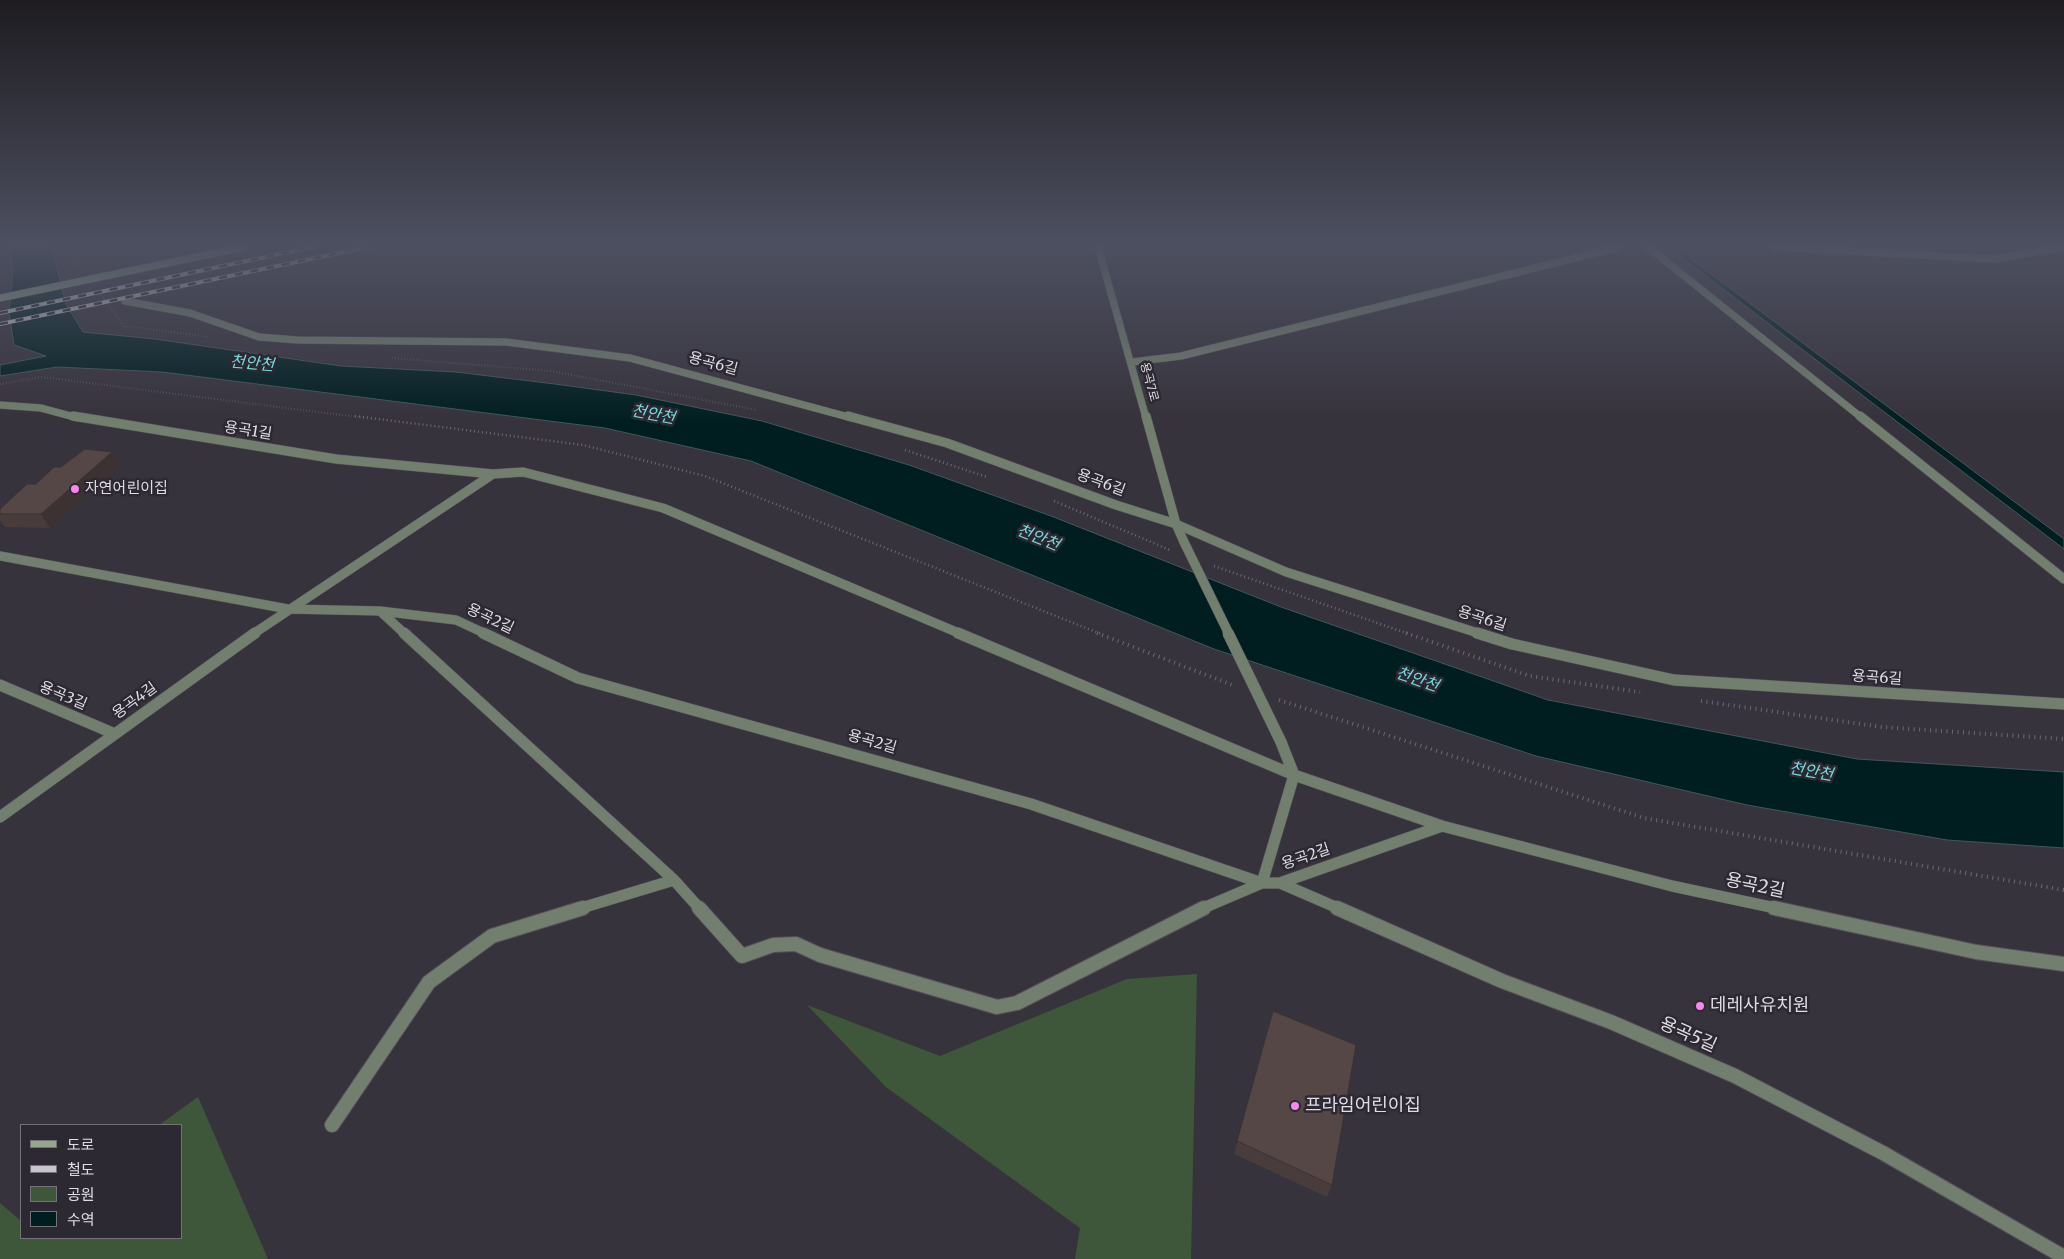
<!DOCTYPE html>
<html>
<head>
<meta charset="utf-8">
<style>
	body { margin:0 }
	#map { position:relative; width:2064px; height:1259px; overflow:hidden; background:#37333c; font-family:Merriweather,"Noto Sans KR",serif }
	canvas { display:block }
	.legend { position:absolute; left:20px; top:1124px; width:162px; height:115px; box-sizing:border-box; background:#2d2932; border:1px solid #747179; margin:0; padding:6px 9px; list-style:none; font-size:15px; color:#dfdce3 }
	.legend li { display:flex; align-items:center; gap:10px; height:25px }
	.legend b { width:25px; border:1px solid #747179 }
</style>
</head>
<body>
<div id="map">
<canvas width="2064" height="1259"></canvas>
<ul class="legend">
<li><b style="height:6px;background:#94a88d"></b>도로</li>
<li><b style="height:6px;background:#c7c4cb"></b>철도</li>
<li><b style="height:14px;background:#3e573b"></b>공원</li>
<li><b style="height:14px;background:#001e20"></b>수역</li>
</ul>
</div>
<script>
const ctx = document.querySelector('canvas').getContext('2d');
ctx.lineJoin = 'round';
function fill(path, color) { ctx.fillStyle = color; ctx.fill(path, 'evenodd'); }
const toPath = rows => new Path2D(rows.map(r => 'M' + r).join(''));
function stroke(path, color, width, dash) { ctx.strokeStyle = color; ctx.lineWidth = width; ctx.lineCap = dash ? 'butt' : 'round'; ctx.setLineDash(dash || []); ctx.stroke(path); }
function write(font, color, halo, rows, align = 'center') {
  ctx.font = font + ' Merriweather,"Noto Sans KR",serif'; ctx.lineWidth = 5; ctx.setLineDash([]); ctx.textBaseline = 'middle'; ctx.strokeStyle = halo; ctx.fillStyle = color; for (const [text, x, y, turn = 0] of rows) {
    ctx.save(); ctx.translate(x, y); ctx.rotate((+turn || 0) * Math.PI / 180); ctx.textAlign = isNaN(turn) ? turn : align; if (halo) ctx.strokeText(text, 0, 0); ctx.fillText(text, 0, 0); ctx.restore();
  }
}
const green = toPath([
	[1197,974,1191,1259,1075,1259,1080,1228,886,1087,807,1005,940,1056,1127,979],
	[198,1097,268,1259,0,1259,0,1203,21,1221,21,1238,181,1238,181,1125,159,1125]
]);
const water = toPath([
	[9,247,52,247,66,304,83,332,155,339,341,366,456,372,555,384,636,395,762,421,909,465,1051,516,1281,607,1548,700,1857,759,2064,772,2064,848,1947,840,1747,805,1536,756,1214,649,751,461,605,428,162,372,57,367,0,376,0,365,46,356,14,345,9,313,13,268,9,247],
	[1668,247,1675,247,2064,539,2064,549,1668,247]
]);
const pathFar2 = toPath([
	[66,247,80,267],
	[99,292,124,326,210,337],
	[392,358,551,371,757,410],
	[0,384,42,377,365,418]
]);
const pathFar1 = toPath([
	[355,416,583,445,705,476,1101,634],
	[905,450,987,477],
	[1054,501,1170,550],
	[1214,566,1409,634]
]);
const path = toPath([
	[1097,633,1235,686],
	[1406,633,1530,676,1640,692],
	[1279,700,1644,818,2064,890],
	[1701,701,1882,727,2064,739]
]);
const laneFar2 = toPath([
	[1775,247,1994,259,2064,247],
	[125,301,190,313,259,337,297,340,506,342,630,358,852,418]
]);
const laneFar1 = toPath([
	[848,416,947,443,1116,505,1176,524,1286,572,1481,634]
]);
const lane = toPath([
	[1477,633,1512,644,1674,680,2064,704]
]);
const streetFar3 = toPath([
	[1098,247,1146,418],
	[1648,247,1862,418],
	[1132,362,1181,356,1619,247],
	[0,405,41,408,78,418]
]);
const streetFar2 = toPath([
	[73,416,336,459,493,474,523,472,663,508,961,634],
	[1146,416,1176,524,1184,542],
	[1860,416,2064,579],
	[0,556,288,609,380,611,456,620,486,634],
	[380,611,405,634],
	[253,634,493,474]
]);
const streetFar1 = toPath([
	[404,633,674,880,700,909],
	[483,633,578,678,1031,804,1262,883,1280,883,1442,826],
	[958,633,1294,775,1442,826,1672,886,1780,909],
	[0,685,115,734],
	[0,817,255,633],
	[1280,883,1340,909],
	[578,909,674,880],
	[1201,909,1262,883,1294,775,1281,742]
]);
const street = toPath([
	[699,908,742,956,773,945,796,944,820,955,997,1007,1017,1003,1204,908],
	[1337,908,1502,981,1611,1022,1735,1076,1883,1153,2064,1257],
	[1774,908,1976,952,2064,964],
	[332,1125,429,982,492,936,583,908]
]);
const secondary = toPath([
	[129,271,245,247]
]);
const rail = toPath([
	[0,313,313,247],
	[0,324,368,247]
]);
const streetBridgeFar1 = toPath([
	[1184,542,1229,634]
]);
const streetBridge = toPath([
	[1228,633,1281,742]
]);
const secondaryBridge = toPath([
	[0,298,129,271]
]);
const wall = toPath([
	[112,452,120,466,50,528,5,527,0,520,0,509,61,467],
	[1273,1011,1332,1185,1327,1197,1234,1154]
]);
const shadedWall = toPath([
	[112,452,120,466,50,528,41,514],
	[0,785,4,790,0,793]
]);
const building = toPath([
	[85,449,112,452,41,514,0,514,0,509,27,484,36,484,54,467,61,467,85,449],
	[1273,1011,1356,1045,1332,1185,1237,1141,1273,1011]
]);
const markers = [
	[75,489,5,"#f688ed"],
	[1700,1006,5,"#f688ed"],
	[1295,1106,5,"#f688ed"]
];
const farStreetnames = [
	["용곡7로",1149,382,75]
];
const streetNames = [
	["용곡6길",713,364,15],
	["용곡1길",248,431,9],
	["용곡6길",1101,483,20],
	["용곡2길",490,619,25],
	["용곡6길",1482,619,18],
	["용곡6길",1877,678,4],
	["용곡3길",63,696,23],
	["용곡4길",135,701,-36],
	["용곡2길",872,742,16],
	["용곡2길",1306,857,-19]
];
const poiNames = [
	["자연어린이집",85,489]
];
const waterNames = [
	["천안천",252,364,5],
	["천안천",653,415,11],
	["천안천",1038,538,22],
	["천안천",1417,680,19],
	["천안천",1811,772,10]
];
const nearStreetnames = [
	["용곡2길",1755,886,12],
	["용곡5길",1688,1035,24]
];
const nearPoinames = [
	["데레사유치원",1710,1006],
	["프라임어린이집",1305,1106]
];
fill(green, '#3e573b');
fill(water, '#001e20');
stroke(water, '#43575a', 1);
stroke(laneFar2, '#55515a', 8);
stroke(laneFar1, '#55515a', 10);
stroke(lane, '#55515a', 12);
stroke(streetFar3, '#55515a', 8);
stroke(streetFar2, '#55515a', 10);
stroke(streetFar1, '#55515a', 12);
stroke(street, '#55515a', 16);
stroke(secondary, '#55515a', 8);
stroke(pathFar2, '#6d6972', 2, [0.5, 2.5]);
stroke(pathFar1, '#6d6972', 2.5, [1, 3]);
stroke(path, '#6d6972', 4, [1, 4.5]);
stroke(laneFar2, '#727f6e', 7);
stroke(laneFar1, '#727f6e', 9);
stroke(lane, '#727f6e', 11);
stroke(streetFar3, '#727f6e', 7);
stroke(streetFar2, '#727f6e', 9);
stroke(streetFar1, '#727f6e', 11);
stroke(street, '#727f6e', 14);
stroke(secondary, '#94a88d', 7);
stroke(rail, '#c7c4cb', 4);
stroke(rail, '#2d2932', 2.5, [8]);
stroke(streetBridgeFar1, '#55515a', 10, []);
stroke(streetBridge, '#55515a', 12, []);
stroke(secondaryBridge, '#55515a', 8, []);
stroke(streetBridgeFar1, '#727f6e', 9);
stroke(streetBridge, '#727f6e', 11);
stroke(secondaryBridge, '#94a88d', 7);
fill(wall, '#483d3c');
fill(shadedWall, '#3b3231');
fill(building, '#544746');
stroke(building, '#3b3231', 1);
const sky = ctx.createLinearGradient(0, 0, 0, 423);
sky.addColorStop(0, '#1e1c21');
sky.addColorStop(0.58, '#4d5061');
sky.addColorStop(1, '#4d506100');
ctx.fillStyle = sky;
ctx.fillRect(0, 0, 2064, 423);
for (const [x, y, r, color] of markers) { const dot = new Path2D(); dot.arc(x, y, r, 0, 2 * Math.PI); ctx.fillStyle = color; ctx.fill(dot); stroke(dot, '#2d2932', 2); }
write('12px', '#dfdce3', '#2d2932', farStreetnames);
write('15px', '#dfdce3', '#2d2932', streetNames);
write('15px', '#dfdce3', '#2d2932', poiNames, 'left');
write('italic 16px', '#73dadf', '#2d2932', waterNames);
write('18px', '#dfdce3', '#2d2932', nearStreetnames);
write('18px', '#dfdce3', '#2d2932', nearPoinames, 'left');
</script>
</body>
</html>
